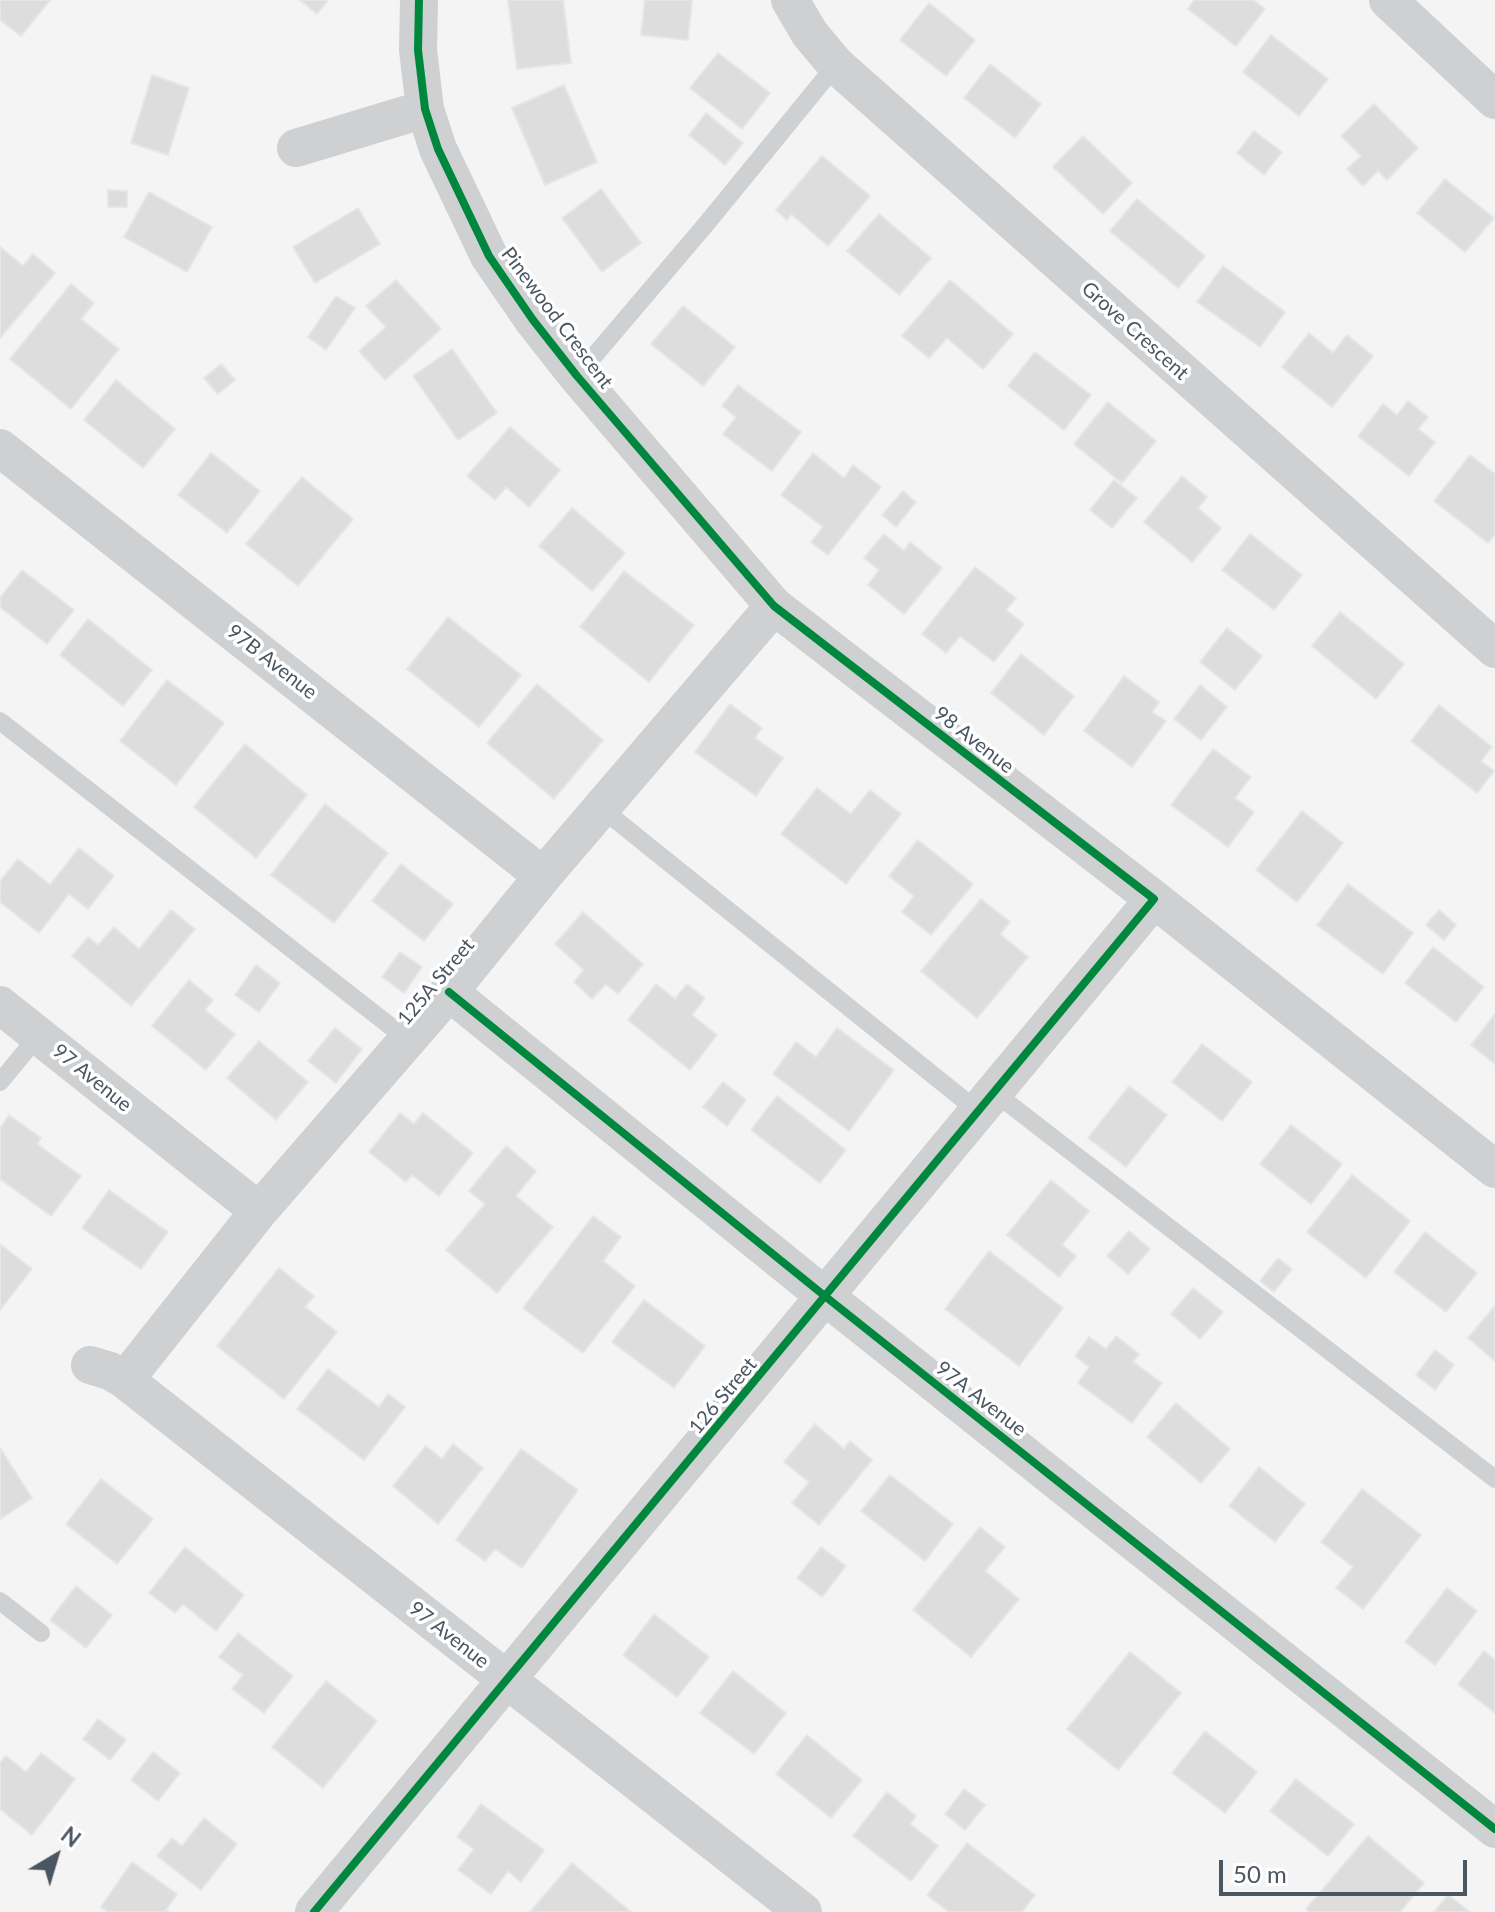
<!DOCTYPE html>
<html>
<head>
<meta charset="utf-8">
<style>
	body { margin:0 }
	#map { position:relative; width:1495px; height:1912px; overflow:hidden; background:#f4f4f4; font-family:Lato,sans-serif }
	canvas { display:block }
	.north { position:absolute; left:16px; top:1816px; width:80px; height:80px; -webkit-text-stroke:6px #fff; paint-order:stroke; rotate:38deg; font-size:22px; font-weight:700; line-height:32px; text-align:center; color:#4a5661 }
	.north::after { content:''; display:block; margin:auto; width:28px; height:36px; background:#4a5661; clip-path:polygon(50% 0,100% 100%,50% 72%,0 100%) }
	.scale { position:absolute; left:1219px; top:1860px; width:248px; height:36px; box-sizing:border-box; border:4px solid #4a5661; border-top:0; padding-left:10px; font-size:24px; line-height:28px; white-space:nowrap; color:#4a5661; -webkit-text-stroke:6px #fff; paint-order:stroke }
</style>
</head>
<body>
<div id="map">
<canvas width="1495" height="1912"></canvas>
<div class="north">N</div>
<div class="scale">50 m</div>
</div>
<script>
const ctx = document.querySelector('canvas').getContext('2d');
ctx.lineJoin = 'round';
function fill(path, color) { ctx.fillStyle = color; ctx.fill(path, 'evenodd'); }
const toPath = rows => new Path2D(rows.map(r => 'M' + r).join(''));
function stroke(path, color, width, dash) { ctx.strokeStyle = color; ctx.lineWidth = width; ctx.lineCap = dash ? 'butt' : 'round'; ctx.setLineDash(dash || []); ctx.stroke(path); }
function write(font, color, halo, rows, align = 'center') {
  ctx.font = font + ' Lato,sans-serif'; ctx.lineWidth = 7; ctx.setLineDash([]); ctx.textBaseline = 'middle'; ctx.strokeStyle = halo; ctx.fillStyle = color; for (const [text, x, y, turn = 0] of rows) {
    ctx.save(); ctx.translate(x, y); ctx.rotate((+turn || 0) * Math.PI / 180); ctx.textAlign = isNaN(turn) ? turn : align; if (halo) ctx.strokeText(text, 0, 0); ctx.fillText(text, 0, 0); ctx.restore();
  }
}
const building = toPath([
	[0,0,50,0,21,36,0,20,0,0],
	[300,0,328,0,317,14,300,0],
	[508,0,563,0,571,63,517,69,508,0],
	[645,0,692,0,688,40,641,35,645,0],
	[1194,0,1253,0,1265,9,1236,46,1188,9,1194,0],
	[929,3,975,40,946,76,900,40,929,3],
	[1271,35,1328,79,1299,116,1243,72,1271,35],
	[718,53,770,93,742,129,690,88,718,53],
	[990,64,1041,104,1015,138,964,98,990,64],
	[152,75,189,88,168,155,131,143,152,75],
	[564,85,597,162,545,185,512,108,564,85],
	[1374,104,1418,148,1387,180,1378,171,1363,186,1347,169,1361,156,1341,136,1374,104],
	[706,113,743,143,725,165,689,135,706,113],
	[1254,131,1282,152,1264,175,1237,153,1254,131],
	[1083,136,1132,183,1103,214,1053,167,1083,136],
	[822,156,870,196,828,246,791,214,787,220,776,210,822,156],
	[1445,179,1494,218,1465,252,1417,213,1445,179],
	[601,189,641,243,602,272,562,218,601,189],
	[108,190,127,191,127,207,108,207,108,190],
	[149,192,212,227,187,272,124,237,149,192],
	[1137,199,1205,256,1178,288,1110,231,1137,199],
	[358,208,380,244,315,283,293,247,358,208],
	[879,214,931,258,899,295,847,251,879,214],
	[0,247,23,266,33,254,55,273,0,338,0,247],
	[1223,266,1285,312,1260,347,1197,302,1223,266],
	[396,280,441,329,385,380,359,351,386,327,366,306,396,280],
	[950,280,1013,334,983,369,947,338,929,358,902,336,950,280],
	[71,284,94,303,81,319,119,349,71,409,10,359,71,284],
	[336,296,355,308,326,350,308,337,336,296],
	[683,306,735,347,703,386,651,344,683,306],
	[1309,333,1333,353,1347,335,1373,356,1332,407,1282,367,1309,333],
	[452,349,497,413,458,440,413,376,452,349],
	[1035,352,1091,395,1064,430,1008,386,1035,352],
	[221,364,235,380,218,394,204,378,221,364],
	[116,380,175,429,143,468,84,420,116,380],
	[738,385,801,432,772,471,723,434,736,417,722,406,738,385],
	[1408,401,1428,417,1418,429,1435,442,1409,476,1358,436,1383,404,1397,415,1408,401],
	[1108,402,1156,441,1122,483,1074,444,1108,402],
	[510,427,560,470,529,507,506,487,495,500,467,476,510,427],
	[211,453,260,491,227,533,178,495,211,453],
	[813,453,844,478,853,465,881,487,828,555,811,542,823,527,781,495,813,453],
	[1470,455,1495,474,1495,534,1488,543,1434,501,1470,455],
	[1182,476,1207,497,1198,508,1221,528,1192,562,1144,522,1182,476],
	[302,477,353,519,298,586,246,544,302,477],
	[1114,480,1137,498,1112,528,1090,510,1114,480],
	[903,491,916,502,896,527,882,515,903,491],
	[572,508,625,553,592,591,539,546,572,508],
	[884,534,904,551,910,542,942,568,904,614,868,585,879,570,864,558,884,534],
	[1250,534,1302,575,1274,610,1222,570,1250,534],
	[975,567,1016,598,1006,610,1024,624,994,662,960,636,946,653,922,634,975,567],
	[22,570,74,610,47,644,0,607,0,598,22,570],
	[624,571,694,625,649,682,580,627,624,571],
	[1340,612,1404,664,1376,699,1312,646,1340,612],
	[448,617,521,675,479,727,407,669,448,617],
	[88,619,152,670,123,706,60,655,88,619],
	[1227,628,1262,656,1235,690,1200,662,1227,628],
	[1021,654,1074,696,1044,735,991,693,1021,654],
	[1124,676,1159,702,1152,712,1166,721,1132,767,1084,731,1124,676],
	[167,680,224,723,176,785,120,741,167,680],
	[537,684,603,740,554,799,487,743,537,684],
	[1200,685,1227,707,1201,740,1174,719,1200,685],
	[730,704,762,728,755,738,783,758,756,796,695,752,730,704],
	[1439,705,1492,747,1481,761,1494,771,1477,793,1411,741,1439,705],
	[245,744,307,795,256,858,194,807,245,744],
	[1213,749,1251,777,1235,798,1254,812,1228,847,1171,805,1213,749],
	[817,788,851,814,870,790,901,814,846,884,781,834,817,788],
	[325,804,388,853,334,923,271,875,325,804],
	[1302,811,1343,843,1297,902,1256,870,1302,811],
	[918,840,973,884,931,935,902,912,914,896,889,876,918,840],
	[79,848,114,876,88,909,69,894,39,933,0,902,0,881,18,859,50,885,79,848],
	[401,864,453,904,424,941,372,901,401,864],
	[1348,884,1413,933,1383,974,1317,925,1348,884],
	[981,899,1010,922,1000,934,1028,957,977,1018,921,971,981,899],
	[171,910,195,929,131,1006,72,956,88,937,98,945,114,927,139,949,171,910],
	[1439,910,1456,925,1444,940,1426,925,1439,910],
	[583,912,643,964,618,994,606,984,592,999,574,982,584,970,555,944,583,912],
	[1433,947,1484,987,1456,1022,1405,983,1433,947],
	[400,952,422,967,404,993,382,977,400,952],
	[256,965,280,983,259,1012,235,995,256,965],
	[189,980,213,1000,205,1010,235,1034,206,1070,152,1026,189,980],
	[656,984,675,999,687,984,705,998,692,1015,717,1035,690,1070,628,1020,656,984],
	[1495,1014,1495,1064,1471,1045,1495,1014],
	[335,1028,362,1049,336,1083,308,1061,335,1028],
	[837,1028,894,1070,849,1131,773,1074,796,1042,816,1057,837,1028],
	[259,1041,308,1082,276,1120,227,1078,259,1041],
	[1202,1044,1252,1082,1222,1121,1172,1082,1202,1044],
	[723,1082,746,1100,727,1126,703,1107,723,1082],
	[1129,1086,1167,1115,1126,1167,1088,1138,1129,1086],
	[777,1096,846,1150,820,1183,751,1130,777,1096],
	[400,1113,414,1124,423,1113,473,1153,439,1196,412,1175,406,1182,369,1152,400,1113],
	[9,1115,41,1138,37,1144,81,1176,51,1216,0,1179,0,1128,9,1115],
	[1291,1125,1342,1164,1311,1204,1260,1164,1291,1125],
	[506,1146,536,1171,516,1196,553,1227,497,1293,446,1250,485,1204,469,1191,506,1146],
	[1352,1175,1410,1221,1366,1278,1307,1232,1352,1175],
	[1051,1180,1089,1211,1062,1245,1076,1256,1059,1277,1007,1235,1051,1180],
	[109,1190,168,1232,141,1269,82,1228,109,1190],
	[593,1216,621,1237,603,1261,635,1286,583,1353,523,1308,593,1216],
	[1129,1231,1150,1249,1128,1274,1107,1256,1129,1231],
	[1425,1232,1477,1273,1446,1312,1394,1272,1425,1232],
	[0,1244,32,1269,0,1310,0,1244],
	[989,1251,1063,1308,1019,1366,945,1309,989,1251],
	[1278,1258,1292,1269,1274,1292,1260,1281,1278,1258],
	[279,1268,314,1296,305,1307,337,1332,284,1399,217,1346,279,1268],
	[1193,1288,1223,1312,1200,1339,1171,1314,1193,1288],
	[644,1300,705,1346,674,1388,612,1342,644,1300],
	[1495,1306,1495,1361,1468,1338,1495,1306],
	[1116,1336,1139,1354,1133,1362,1162,1383,1132,1423,1078,1383,1089,1367,1075,1356,1089,1337,1106,1349,1116,1336],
	[1435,1350,1454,1365,1435,1390,1416,1375,1435,1350],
	[328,1369,379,1407,388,1394,405,1407,364,1460,297,1409,328,1369],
	[1176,1403,1230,1449,1201,1483,1147,1437,1176,1403],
	[815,1424,844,1449,850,1441,872,1460,819,1525,792,1503,809,1482,784,1462,815,1424],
	[453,1444,483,1468,438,1524,393,1486,426,1446,442,1459,453,1444],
	[0,1448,32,1498,0,1519,0,1448],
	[521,1449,578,1490,522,1568,495,1549,485,1561,456,1540,521,1449],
	[1259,1467,1305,1504,1275,1542,1229,1506,1259,1467],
	[890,1475,953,1524,925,1561,861,1511,890,1475],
	[101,1479,153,1519,117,1564,66,1524,101,1479],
	[1362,1489,1421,1535,1363,1609,1336,1588,1353,1567,1321,1542,1362,1489],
	[980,1527,1005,1547,985,1571,1019,1599,971,1657,913,1610,980,1527],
	[185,1547,244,1595,216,1631,183,1604,175,1613,149,1593,185,1547],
	[821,1547,846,1566,822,1597,797,1578,821,1547],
	[76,1586,112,1615,86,1648,50,1620,76,1586],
	[1447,1588,1477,1611,1435,1665,1405,1642,1447,1588],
	[654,1614,709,1657,677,1697,623,1655,654,1614],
	[238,1633,293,1676,264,1713,232,1689,243,1675,219,1657,238,1633],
	[1484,1651,1495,1660,1495,1713,1458,1684,1484,1651],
	[1130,1652,1181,1693,1118,1770,1067,1729,1130,1652],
	[733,1671,786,1713,754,1754,700,1713,733,1671],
	[326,1681,377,1721,323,1788,272,1747,326,1681],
	[98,1719,126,1740,110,1760,83,1739,98,1719],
	[1205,1731,1257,1772,1225,1813,1172,1773,1205,1731],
	[807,1735,862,1780,831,1818,776,1774,807,1735],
	[153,1752,180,1773,158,1801,131,1780,153,1752],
	[41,1753,75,1779,32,1835,0,1809,0,1763,6,1756,26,1772,41,1753],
	[1296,1779,1354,1824,1328,1856,1270,1811,1296,1779],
	[964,1789,985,1805,965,1830,945,1814,964,1789],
	[887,1792,916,1816,910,1824,938,1846,911,1881,853,1836,887,1792],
	[481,1804,544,1850,521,1882,508,1871,491,1894,458,1870,474,1849,457,1837,481,1804],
	[204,1818,237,1844,201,1890,157,1856,172,1838,182,1846,204,1818],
	[1368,1836,1424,1883,1400,1912,1310,1912,1306,1909,1368,1836],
	[967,1843,1035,1895,1022,1912,949,1912,927,1895,967,1843],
	[132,1862,177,1894,166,1910,169,1912,108,1912,101,1907,132,1862],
	[572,1863,631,1912,530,1912,572,1863],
	[1448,1895,1470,1912,1434,1912,1448,1895]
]);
const lane = toPath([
	[577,376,707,223,836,65],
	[0,721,408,1040],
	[601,808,979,1112],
	[0,1082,39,1035],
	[995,1093,1495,1479],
	[0,1601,41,1633]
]);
const street = toPath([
	[419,0,418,50,425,109,438,149,489,256,533,320,577,376,774,606,1154,899,1495,1169],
	[790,0,810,34,836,65,1495,649],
	[1388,0,1495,100],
	[296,148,425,109],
	[0,448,543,876],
	[449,992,826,1297,1495,1829],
	[0,1005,259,1211],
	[90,1365,110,1371,125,1380,803,1912],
	[125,1380,259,1211,449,992,543,876,774,606],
	[314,1912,1154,899]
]);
const cycleway = toPath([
	[449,992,826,1297,1495,1829],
	[314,1912,1154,899,774,606,577,376,533,320,489,256,438,149,425,109,418,50,419,0]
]);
const streetNames = [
	["Pinewood Crescent",557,318,53],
	["Grove Crescent",1135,331,42],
	["97B Avenue",272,662,38],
	["98 Avenue",974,740,38],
	["125A Street",436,982,-50],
	["97 Avenue",92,1078,39],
	["126 Street",723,1396,-50],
	["97A Avenue",981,1399,38],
	["97 Avenue",449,1635,38]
];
fill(building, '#ddddde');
stroke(building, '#e5e6e7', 2);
stroke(lane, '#ced0d2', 18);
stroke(street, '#ced0d2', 38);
stroke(cycleway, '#00873e', 8);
write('20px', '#4a5661', '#fff', streetNames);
</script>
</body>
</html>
